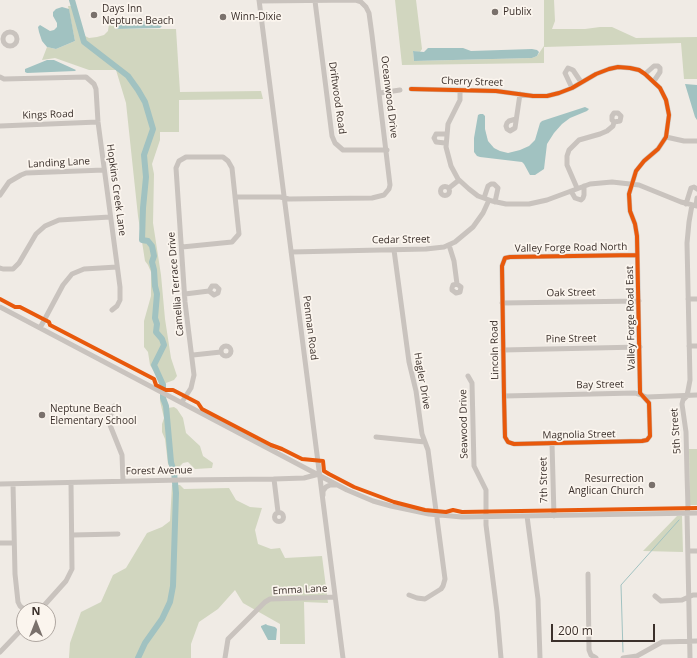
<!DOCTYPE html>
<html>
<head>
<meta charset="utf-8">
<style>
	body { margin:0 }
	#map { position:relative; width:697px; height:658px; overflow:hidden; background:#f0ebe5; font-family:"Open Sans",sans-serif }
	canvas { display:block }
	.north { position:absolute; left:16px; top:602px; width:40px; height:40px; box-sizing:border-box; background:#fbf5ee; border:1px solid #aea6a0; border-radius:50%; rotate:0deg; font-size:11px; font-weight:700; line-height:16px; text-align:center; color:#3b302b }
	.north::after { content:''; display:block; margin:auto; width:14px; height:18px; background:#7a716c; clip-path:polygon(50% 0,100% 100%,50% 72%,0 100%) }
	.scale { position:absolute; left:551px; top:624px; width:104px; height:18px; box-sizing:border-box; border:2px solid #3b302b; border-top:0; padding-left:5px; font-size:12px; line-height:14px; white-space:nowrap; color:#3b302b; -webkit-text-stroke:3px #fbf5ee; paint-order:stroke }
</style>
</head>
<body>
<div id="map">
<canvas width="697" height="658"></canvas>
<div class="north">N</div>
<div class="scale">200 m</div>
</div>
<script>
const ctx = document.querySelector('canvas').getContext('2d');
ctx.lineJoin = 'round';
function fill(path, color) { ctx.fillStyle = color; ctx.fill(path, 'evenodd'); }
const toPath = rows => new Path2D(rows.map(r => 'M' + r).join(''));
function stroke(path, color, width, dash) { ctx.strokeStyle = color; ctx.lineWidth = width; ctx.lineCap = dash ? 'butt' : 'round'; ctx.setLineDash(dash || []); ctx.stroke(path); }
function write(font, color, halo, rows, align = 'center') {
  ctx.font = font + ' "Open Sans",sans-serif'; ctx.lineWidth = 3.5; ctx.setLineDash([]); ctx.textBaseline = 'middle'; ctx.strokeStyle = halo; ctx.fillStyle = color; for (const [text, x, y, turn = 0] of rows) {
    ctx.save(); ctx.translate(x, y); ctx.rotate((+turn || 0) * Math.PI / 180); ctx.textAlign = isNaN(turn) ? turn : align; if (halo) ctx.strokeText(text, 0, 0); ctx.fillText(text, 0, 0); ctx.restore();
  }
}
const green = toPath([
	[395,0,416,0,422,49,420,52,413,51,414,61,532,58,537,56,544,46,544,0,554,0,555,21,552,29,585,29,600,27,612,27,636,38,697,37,697,79,684,79,681,43,544,47,544,63,402,65],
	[68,6,75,6,83,35,89,38,97,37,104,35,108,31,109,24,113,24,115,29,176,29,180,92,261,91,263,99,179,100,179,132,160,132,160,140,152,164,154,174,153,223,161,275,165,319,171,358,177,376,174,380,166,383,166,389,159,385,159,380,150,365,148,352,144,347,144,321,151,296,151,272,148,265,145,261,138,216,126,103,116,70,89,70,55,58,42,60,47,47,56,49,75,41],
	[160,396,166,399,168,408,174,407,177,409,183,418,186,433,200,446,203,456,213,463,212,468,195,469,188,462,183,463,178,468,177,476,171,475,171,468,168,464,165,439,162,432,162,424,164,418,160,401],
	[689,449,697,449,697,505,690,505],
	[172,485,180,485,184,489,229,488,236,500,250,507,262,508,255,530,258,544,271,549,280,548,285,558,322,556,328,603,304,602,305,644,280,644,280,624,243,603,235,590,218,609,199,622,191,644,191,658,69,658,70,643,81,612,101,602,113,575,126,568,147,533,162,527,170,521],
	[677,516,682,516,683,552,643,551]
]);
const water = toPath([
	[62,7,69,9,75,41,56,49,47,47,42,41,39,32,38,27,40,25,50,31,54,30,57,27,57,23,53,16,53,12,56,9],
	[114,17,119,21,148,21,162,26,160,28,116,29,115,28],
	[428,48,463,48,471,51,532,49,537,50,539,52,537,56,532,58,414,61,413,51,424,52],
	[47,60,54,60,76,70,75,71,27,73,25,72,25,69],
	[685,84,697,85,697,120,695,117],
	[585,107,589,109,587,111,570,118,562,124,554,133,547,144,544,169,535,175,530,175,524,164,522,162,480,157,477,156,474,152,474,138,478,115,480,114,483,114,485,116,485,129,488,141,494,148,500,151,508,153,520,150,529,146,535,140,540,123,542,121],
	[266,624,267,625,275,627,277,629,276,640,268,640,261,627,261,626]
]);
const stream = toPath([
	[623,652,621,585,679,520]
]);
const river = toPath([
	[72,0,84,42,128,76,138,90,145,102,153,129,144,155,146,177,143,208,142,240,148,241,152,246,154,256,152,262,154,270,155,286,157,294,155,318,157,324,156,332,162,339,164,345,154,365,163,385,163,398,166,406,171,462,174,472,176,493,173,586,170,602,162,619,145,643,138,658]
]);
const minor = toPath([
	[259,0,343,658],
	[315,1,332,136,335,143,343,150,387,150],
	'3 39a7 7 0 1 1 14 0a7 7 0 1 1-14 0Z',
	[645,74,654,66,658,66,660,68,660,72,654,81],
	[0,77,4,79,86,77,94,84,96,89,98,122,120,287,120,300,117,306,112,310],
	[572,88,565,73,568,68,573,70,581,82],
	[411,89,496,91,533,96,547,96,559,93,572,88,596,74,609,69,618,67,630,68,639,70,645,74,660,88,666,100,669,115,666,137,658,149,644,161,636,171,629,194,630,211,635,224,637,236,640,390,640,393,649,403,650,436,647,440,642,441,514,444,508,442,505,437,504,396,502,266,505,258,510,257,637,255],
	[460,90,460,100,448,124,446,147,451,166,458,179,469,189,478,196,492,201,506,204,529,204,547,200,590,184,612,182,639,185,681,202,697,206],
	[380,93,400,90],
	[516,119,509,121,507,123,506,126,507,129,510,131,515,128,520,94],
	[0,126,98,122],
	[666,137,684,141,697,141],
	[445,143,436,142,434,138,436,134,446,134],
	'440.5 191a4.5 4.5 0 1 1 9 0a4.5 4.5 0 1 1-9 0Z',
	[449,188,459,180],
	[577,188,567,165,567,156,569,150,579,140,600,134,607,131,613,126,614,122,620,121,621,116,618,113,614,113,612,116,612,120,614,122],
	[571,191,575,198,581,200,583,198,584,195,584,186],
	[0,195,9,182,21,175,26,173,104,170],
	[235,197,280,197,289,199,372,198,384,195,389,189,390,185,372,35,369,13,366,7,361,2,355,0,259,1],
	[484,198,488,186,491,184,494,184,498,188,495,202],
	[686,204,691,188,694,187,697,189],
	[696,206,697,198],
	[449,245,454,261,457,284,461,287,460,292,456,293,452,290,452,288,453,285,457,284],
	[182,247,232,242,239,234,232,168,228,161,223,157,186,157,179,161,176,168,185,302,194,375,191,388,182,402],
	[394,250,409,362,416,391,422,434,428,450,445,579,443,586,441,589,425,599,417,598,409,595],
	[291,252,426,249,444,247,455,242,473,227,483,213,489,200],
	[0,268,3,269,13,269,19,263,36,234,45,226,59,220,110,217],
	[185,294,209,291,214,295,218,293,219,289,216,286,212,286,209,291],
	[688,299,697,299],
	[502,303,639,301],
	[0,307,347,490,373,501,391,506,429,514,462,517,697,513],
	[40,328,63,285,72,274,84,269,117,267],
	[689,346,697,346],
	'221 351a5 5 0 1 1 10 0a5 5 0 1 1-10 0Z',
	[503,350,640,347],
	[193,355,221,352],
	[468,376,472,383,474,466,486,490,486,525,497,612,501,658],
	[504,396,635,393,647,397,697,395],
	[114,406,109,419,110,425,122,455,123,481],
	[376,437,425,442],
	[552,443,554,516],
	[274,479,278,512],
	[0,484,180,480,274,479,304,478,319,474],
	[13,484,15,574,18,602,20,606,25,610],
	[323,495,323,491,326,487,330,485,336,485],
	'274.5 517a4.5 4.5 0 1 1 9 0a4.5 4.5 0 1 1-9 0Z',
	[527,516,538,599,540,658],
	[72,535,118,534],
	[0,543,14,543],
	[688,551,697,551],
	[588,574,589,650,591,655,596,658],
	[655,596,661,601,682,600,693,595,697,595],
	[40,610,66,581,72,569,71,483],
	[0,652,24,627],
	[225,658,228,639,265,602,270,599,335,597],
	[623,658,637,656,662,642,697,641],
	[690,658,687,513,688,508,687,473,686,432,682,404,683,400,687,396,690,380,687,243,689,222,692,205]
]);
const cycleway = toPath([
	[411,89,496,91,533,96,547,96,559,93,572,88,596,74,609,69,618,67,630,68,639,70,645,74,660,88,666,100,669,115,666,137,658,149,644,161,636,171,629,194,630,211,635,224,637,236,640,390,640,393,649,403,650,436,647,440,642,441,514,444,508,442,505,437,504,396,502,266,505,258,510,257,637,255],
	[0,299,15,307,20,307,49,322,50,325,154,379,156,385,166,390,173,390,198,403,202,409,271,445,282,449,302,459,323,461,324,471,329,474,354,487,394,502,425,510,446,512,453,510,462,512,697,508]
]);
const markers = [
	[495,12,4,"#7a716c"],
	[94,15,4,"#7a716c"],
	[223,17,4,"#7a716c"],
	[42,415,4,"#7a716c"],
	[652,485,4,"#7a716c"]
];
const poiNames = [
	["Days Inn",102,9],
	["Neptune Beach",102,21],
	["Publix",503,12],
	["Winn-Dixie",231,17],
	["Neptune Beach",50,409],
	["Elementary School",50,421],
	["Resurrection",644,479,"right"],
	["Anglican Church",644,491,"right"]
];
const streetNames = [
	["Cherry Street",472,82,2],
	["Oceanwood Drive",389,97,83],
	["Driftwood Road",337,98,82],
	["Kings Road",48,115,-2],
	["Landing Lane",59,163,-3],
	["Hopkins Creek Lane",116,190,82],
	["Cedar Street",401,240,-1],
	["Valley Forge Road North",571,248,-1],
	["Camellia Terrace Drive",176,284,-95],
	["Oak Street",571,293,-1],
	["Valley Forge Road East",631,318,-91],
	["Penman Road",310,328,83],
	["Pine Street",571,339,-1],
	["Lincoln Road",495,350,-91],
	["Hagler Drive",422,381,80],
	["Bay Street",600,385,-1],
	["Seawood Drive",464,424,-91],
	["5th Street",676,431,-94],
	["Magnolia Street",579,435,-1],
	["Forest Avenue",159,471,-1],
	["7th Street",544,480,-91],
	["Emma Lane",300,590,-3]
];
fill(green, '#d1d6bf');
fill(water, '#a1c2c1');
stroke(stream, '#a1c2c1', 1);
stroke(river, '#a1c2c1', 6);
stroke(minor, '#c9c3be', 5);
stroke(cycleway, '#e8590c', 4);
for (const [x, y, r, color] of markers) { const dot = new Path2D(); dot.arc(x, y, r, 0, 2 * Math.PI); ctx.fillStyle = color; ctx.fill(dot); stroke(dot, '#fbf5ee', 1.5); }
write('10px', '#3b302b', '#fbf5ee', poiNames, 'left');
write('10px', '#3b302b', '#fbf5ee', streetNames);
</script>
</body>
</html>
